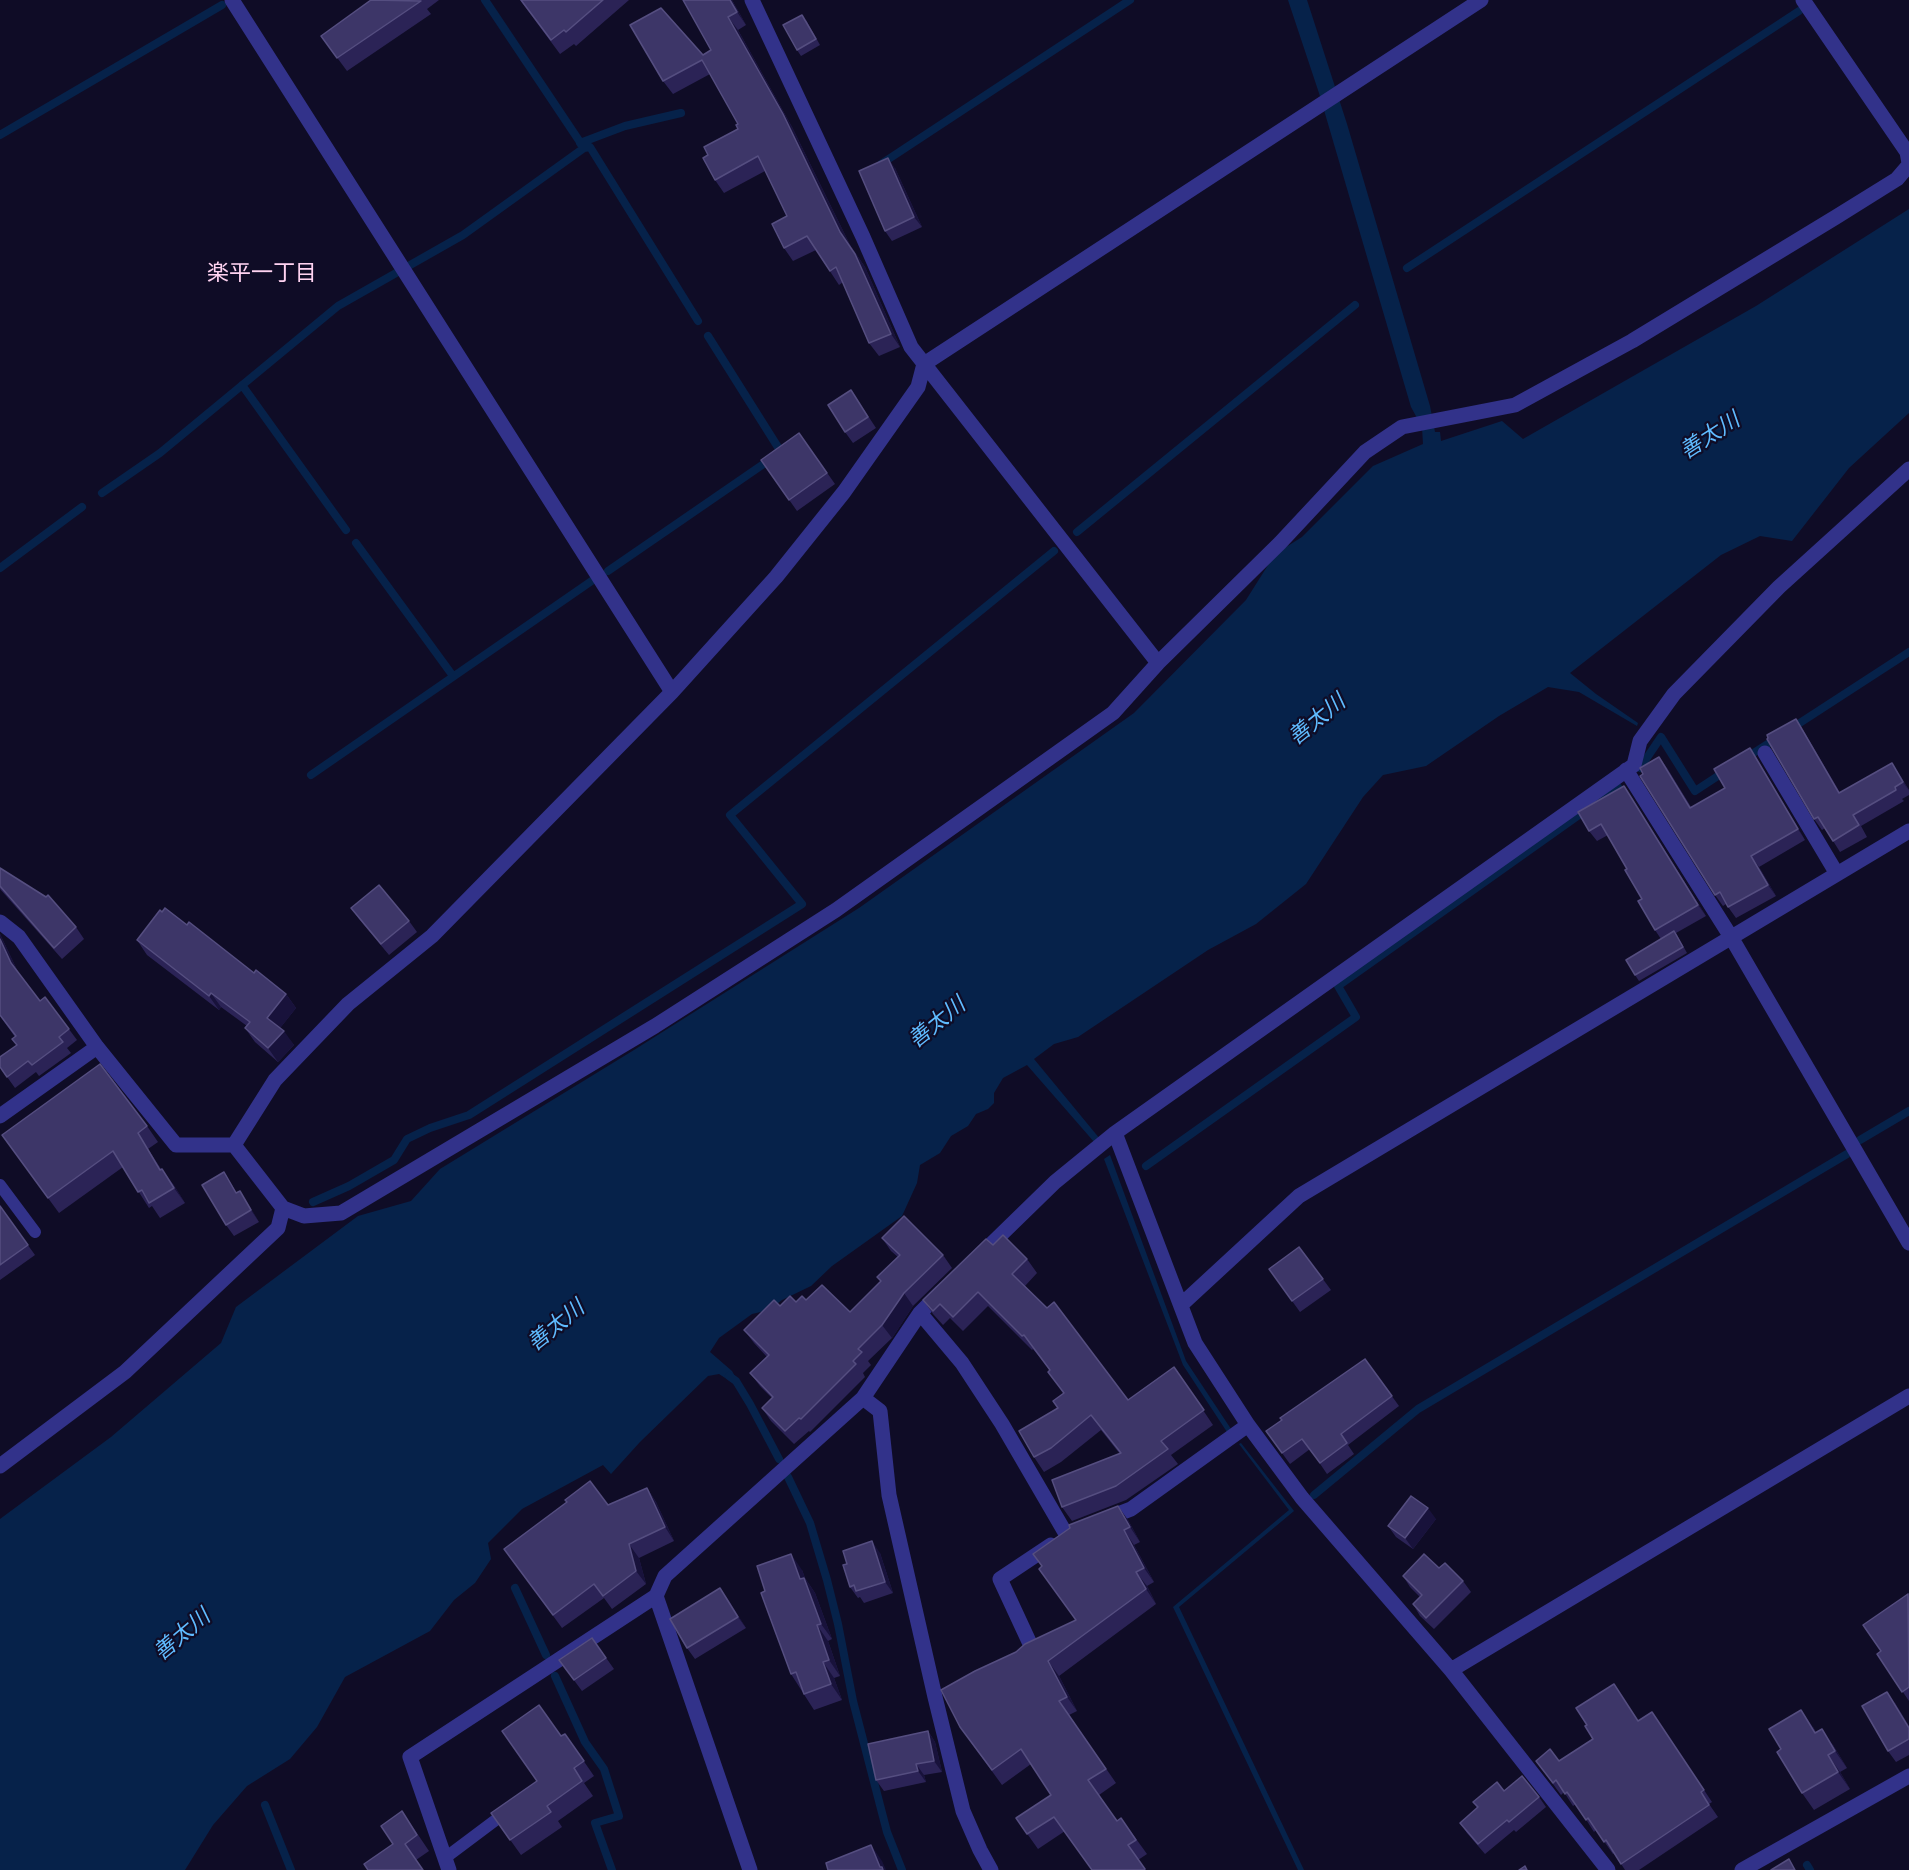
<!DOCTYPE html>
<html>
<head>
<meta charset="utf-8">
<style>
	body { margin:0 }
	canvas { display:block; background:#0f0c26 }
</style>
</head>
<body>
<canvas width="1909" height="1870"></canvas>
<script>
const ctx = document.querySelector('canvas').getContext('2d');
ctx.lineJoin = 'round';
function fill(path, color) { ctx.fillStyle = color; ctx.fill(path, 'evenodd'); }
const toPath = rows => new Path2D(rows.map(r => 'M' + r).join(''));
function stroke(path, color, width, dash) { ctx.strokeStyle = color; ctx.lineWidth = width; ctx.lineCap = dash ? 'butt' : 'round'; ctx.setLineDash(dash || []); ctx.stroke(path); }
function write(font, color, halo, rows, align = 'center') {
  ctx.font = font + ' Montserrat,"Noto Sans JP",sans-serif'; ctx.lineWidth = 4.5; ctx.setLineDash([]); ctx.textBaseline = 'middle'; ctx.strokeStyle = halo; ctx.fillStyle = color; for (const [text, x, y, turn = 0] of rows) {
    ctx.save(); ctx.translate(x, y); ctx.rotate((+turn || 0) * Math.PI / 180); ctx.textAlign = isNaN(turn) ? turn : align; if (halo) ctx.strokeText(text, 0, 0); ctx.fillText(text, 0, 0); ctx.restore();
  }
}
const water = toPath([
	[1288,0,1307,0,1347,124,1430,406,1435,432,1440,432,1441,441,1502,421,1523,439,1756,306,1909,209,1909,413,1849,468,1792,541,1760,536,1721,555,1570,673,1596,694,1638,723,1637,726,1579,692,1548,687,1499,716,1426,766,1383,775,1363,797,1306,884,1256,924,1208,950,1078,1037,1054,1044,1034,1059,1100,1139,1095,1143,1027,1065,1003,1078,994,1093,994,1103,988,1109,976,1114,968,1126,951,1136,940,1153,920,1165,917,1183,902,1216,832,1266,811,1286,782,1300,769,1310,752,1314,719,1338,710,1352,732,1371,737,1380,733,1383,719,1374,708,1376,640,1442,611,1474,603,1465,522,1509,488,1543,491,1559,475,1583,454,1600,430,1631,345,1677,317,1727,290,1759,247,1786,213,1825,185,1870,0,1870,0,1519,111,1437,221,1343,236,1307,358,1216,411,1201,440,1169,634,1050,859,908,1134,713,1246,600,1275,554,1302,537,1373,466,1423,444,1422,427,1411,407,1319,93],
	[1110,1155,1186,1361,1231,1429,1227,1432,1183,1365,1104,1159],
	[1241,1443,1294,1511,1179,1607,1304,1870,1298,1870,1173,1607,1289,1510,1239,1444]
]);
const stream = toPath([
	[485,0,584,148,590,147,698,321],
	[0,135,222,5],
	[580,143,625,126,681,113],
	[881,164,1130,0],
	[1407,268,1799,11],
	[242,385,346,530],
	[102,493,160,453,338,306,463,235,584,148],
	[1077,532,1355,305],
	[356,543,453,676],
	[0,568,82,507],
	[608,571,781,452,708,336],
	[1792,728,1909,652],
	[1744,759,1777,738],
	[1640,768,1661,737,1695,791,1724,772],
	[311,775,593,580],
	[1595,803,1618,787],
	[1860,1140,1909,1111],
	[1146,1166,1356,1017,1338,986,1586,810],
	[313,1202,349,1186,394,1160,407,1139,430,1128,469,1115,802,904,730,815,1054,551],
	[729,1376,736,1381,750,1404,779,1459],
	[788,1477,810,1523,827,1580,838,1624,853,1701,887,1832,902,1870],
	[1314,1495,1418,1409,1847,1154],
	[515,1588,546,1655],
	[555,1676,585,1742,604,1769,619,1816,595,1823,612,1870],
	[265,1805,291,1870],
	[1807,1865,1810,1870]
]);
const service = toPath([
	[0,1185,35,1232],
	[445,1858,509,1810]
]);
const minor = toPath([
	[232,0,672,692],
	[752,0,863,237,911,347,1158,663],
	[1481,0,924,364,918,387,844,492,776,577,672,692,432,936,348,1004,275,1080,234,1145,283,1208,304,1216,341,1213,655,1026,836,910,1113,713,1158,663,1280,543,1365,452,1402,427,1515,405,1632,341,1836,217,1897,179,1909,165],
	[1803,0,1907,152,1909,163],
	[1765,753,1837,874],
	[1626,770,1731,937,1909,1243],
	[0,922,19,937,97,1047,176,1145,234,1145],
	[0,1116,97,1047],
	[1115,1133,1195,1343,1248,1425,1302,1498,1451,1670,1608,1870],
	[978,1257,1055,1182,1115,1133,1634,765,1640,741,1674,694,1779,587,1909,469],
	[1181,1305,1299,1196,1909,831],
	[920,1313,962,1363,1002,1424,1066,1534],
	[863,1398,880,1411,889,1495,935,1697,963,1811,980,1850,991,1870],
	[0,1466,125,1372,278,1228,283,1208],
	[1105,1519,1131,1509,1248,1425],
	[656,1596,750,1870],
	[1022,1658,1032,1648,1000,1579,1051,1545],
	[1451,1670,1909,1396],
	[449,1870,410,1757,656,1596,665,1576,863,1398,920,1313,941,1292],
	[1742,1870,1909,1776]
]);
const wall = toPath([
	[371,0,439,0,427,9,431,14,347,71,321,36],
	[520,0,629,0,576,46,574,44,560,54],
	[732,0,746,25,738,30,792,127,850,245,865,267,900,347,879,356,869,343,843,282,839,285,816,250,793,261,784,248,787,216,765,171,724,193,715,180,708,155,738,129,738,124,710,74,673,94,663,81,711,50],
	[806,20,820,45,801,56,797,50],
	[895,168,922,227,892,241,885,231],
	[851,390,876,428,853,443,845,432],
	[799,433,835,484,797,511,761,460],
	[1796,719,1803,730,1840,793,1899,774,1909,790,1909,795,1902,799,1904,801,1861,826,1867,837,1840,852,1825,828,1822,830,1814,819],
	[1659,757,1667,768,1691,807,1725,788,1757,759,1805,840,1759,867,1776,896,1736,918,1726,904,1723,906,1715,895,1643,774],
	[1631,797,1706,916,1676,933,1687,953,1639,981,1635,975,1661,939,1655,930,1642,899,1627,869,1608,835,1597,841,1589,831],
	[0,868,76,927,84,939,62,959,0,889],
	[351,908,409,921,417,932,389,955,359,919],
	[187,925,254,973,286,994,296,1008,280,1028,294,1045,278,1062,255,1042,245,1028,247,1026,221,1007,219,1010,147,955,137,940],
	[0,934,18,972,40,1001,45,997,77,1040,67,1048,71,1053,39,1076,36,1072,15,1088,0,1067,17,1045,15,1037,0,1016],
	[147,1126,158,1142,148,1149,161,1169,173,1184,185,1203,160,1218,152,1206,149,1208,123,1167,59,1213,2,1135],
	[224,1172,237,1193,240,1191,259,1222,234,1236,226,1225],
	[0,1206,35,1255,0,1280],
	[882,1238,943,1255,952,1268,913,1306,892,1338,868,1361,871,1365,863,1373,865,1377,810,1432,809,1431,794,1444,771,1421,762,1408,772,1398,760,1386,750,1373,767,1357,754,1343,744,1330,780,1306,796,1302,806,1300,850,1312,881,1282,877,1277,898,1257,891,1251],
	[993,1245,1027,1259,1037,1273,1025,1286,1128,1400,1174,1367,1213,1425,1171,1455,1178,1464,1126,1500,1072,1521,1062,1507,1120,1454,1101,1430,1061,1462,1044,1472,1034,1457,1058,1408,1063,1393,1050,1370,1033,1349,1032,1350,988,1306,963,1331,950,1318,943,1325,933,1314,923,1300],
	[1299,1247,1331,1290,1300,1312,1269,1269],
	[1365,1359,1399,1406,1348,1445,1354,1454,1327,1474,1310,1449,1290,1464,1266,1431],
	[647,1488,656,1502,674,1541,639,1558,646,1584,612,1609,604,1598,562,1628,504,1549],
	[1436,1519,1413,1549,1396,1537,1388,1526],
	[1128,1520,1140,1542,1134,1545,1154,1582,1147,1586,1156,1604,1059,1676,1077,1711,1069,1715,1116,1783,1099,1795,1117,1821,1121,1818,1147,1854,1138,1860,1146,1870,1092,1870,1065,1831,1038,1849,1016,1818,1051,1795,1031,1764,1002,1785,970,1741,1016,1652,1076,1620],
	[880,1553,893,1593,864,1603,860,1597,858,1598,850,1587],
	[1439,1568,1463,1581,1471,1592,1434,1629,1420,1616,1413,1604,1420,1597,1410,1587,1403,1576],
	[802,1570,805,1578,815,1593,832,1639,828,1641,840,1676,834,1678,842,1700,814,1710,791,1674],
	[720,1588,746,1628,695,1659,687,1648],
	[1909,1595,1909,1701,1877,1654,1881,1651],
	[592,1638,614,1669,582,1691,559,1660],
	[1622,1696,1638,1721,1652,1712,1712,1802,1709,1804,1718,1817,1639,1870,1625,1870,1614,1853,1613,1854,1596,1830,1594,1832,1576,1804,1573,1806,1564,1792,1561,1795,1536,1761,1559,1761,1593,1739],
	[1895,1703,1909,1726,1909,1755,1896,1762,1888,1751],
	[1813,1727,1816,1732,1833,1745,1847,1768,1840,1772,1850,1789,1814,1810,1802,1793],
	[928,1731,935,1742,942,1772,924,1775,926,1782,884,1791,876,1780],
	[565,1734,594,1776,584,1783,593,1796,558,1821,562,1827,521,1855,491,1813,537,1781,561,1736],
	[1504,1791,1539,1797,1546,1807,1516,1832,1514,1830,1485,1854,1467,1833,1460,1823,1477,1808,1473,1802],
	[402,1811,429,1851,416,1860,393,1844]
]);
const shadedWall = toPath([
	[730,0,732,0,746,25,737,12],
	[728,17,738,30,792,127,850,245,865,267,900,347,891,334,840,232],
	[888,158,895,168,922,227,914,217],
	[1796,719,1803,730,1847,804,1839,793],
	[1750,748,1757,759,1805,840,1798,829],
	[1659,757,1667,768,1697,819,1690,808],
	[1892,763,1899,774,1909,791,1903,782],
	[1624,786,1631,797,1706,916,1698,905],
	[1751,856,1759,867,1776,896,1768,885],
	[0,934,19,974,11,963,0,939],
	[211,993,221,1007,219,1010,209,996],
	[286,994,296,1008,277,1032,267,1018],
	[284,1031,294,1045,278,1062,268,1048],
	[138,1133,148,1149,171,1185,160,1170],
	[162,1169,173,1184,185,1203,174,1188],
	[240,1191,247,1202,259,1222,251,1210],
	[904,1293,913,1306,892,1338,882,1325],
	[647,1488,656,1502,674,1541,665,1527],
	[1118,1506,1128,1520,1140,1542,1130,1527],
	[1428,1508,1436,1519,1413,1549,1405,1538],
	[1124,1530,1134,1545,1154,1582,1144,1568],
	[872,1541,880,1553,893,1593,885,1582],
	[629,1544,639,1558,646,1584,636,1571],
	[791,1554,802,1570,805,1578,815,1593,832,1639,821,1624,800,1579],
	[1136,1572,1147,1586,1156,1604,1146,1589],
	[720,1588,728,1599,746,1628,738,1617],
	[817,1625,828,1641,840,1676,829,1660],
	[1048,1661,1059,1676,1077,1711,1067,1697],
	[823,1662,834,1678,842,1700,831,1684],
	[1887,1692,1895,1703,1909,1726,1909,1728],
	[1801,1710,1813,1727,1826,1750,1815,1733],
	[1822,1729,1833,1745,1847,1768,1835,1751],
	[928,1731,935,1742,942,1772,934,1761],
	[1828,1755,1840,1772,1850,1789,1838,1772],
	[916,1764,924,1775,926,1782,918,1771],
	[871,1845,882,1861,886,1870,882,1870,880,1867]
]);
const building = toPath([
	[371,0,421,1,337,58,321,36,371,0],
	[521,0,603,0,566,32,564,30,551,40,521,0],
	[683,0,730,0,737,12,728,17,783,114,840,232,855,254,891,334,869,343,836,267,830,271,807,236,784,248,772,224,787,216,758,156,715,180,703,158,708,155,704,147,738,129,736,125,738,124,702,60,663,81,630,25,661,8,703,55,711,50,683,0],
	[802,15,816,39,797,50,783,25,802,15],
	[888,158,914,217,885,231,859,171,888,158],
	[851,390,868,417,845,432,828,405,851,390],
	[799,433,827,473,789,500,761,460,799,433],
	[1796,719,1839,793,1892,763,1903,782,1895,787,1896,790,1853,815,1859,825,1833,841,1818,817,1814,819,1767,739,1768,738,1767,735,1796,719],
	[1750,748,1798,829,1751,856,1768,885,1728,907,1720,892,1715,895,1640,776,1643,774,1640,768,1659,757,1690,808,1725,788,1714,769,1750,748],
	[1624,786,1698,905,1655,930,1638,901,1642,899,1625,870,1627,869,1601,824,1589,831,1578,812,1624,786],
	[0,868,46,897,48,895,76,927,54,948,0,886,0,868],
	[379,885,409,921,381,944,351,908,379,885],
	[165,908,187,925,189,922,254,973,256,970,286,994,267,1018,284,1031,268,1048,245,1028,250,1022,211,993,209,996,137,940,160,910,162,912,165,908],
	[1674,931,1683,947,1635,975,1626,960,1674,931],
	[0,939,11,963,40,1001,45,997,69,1029,59,1037,63,1042,32,1065,28,1061,7,1077,0,1067,0,1057,17,1045,12,1039,16,1036,0,1015,0,939],
	[100,1064,147,1126,138,1133,160,1170,162,1169,174,1188,149,1203,142,1190,138,1192,113,1151,48,1198,2,1135,100,1064],
	[224,1172,236,1193,240,1191,251,1210,226,1225,202,1185,224,1172],
	[0,1206,28,1245,0,1265,0,1206],
	[904,1216,943,1255,904,1293,882,1325,858,1349,862,1352,853,1361,856,1364,801,1419,799,1418,785,1431,762,1408,773,1397,750,1373,769,1355,744,1330,774,1300,780,1306,790,1296,796,1302,802,1296,806,1300,822,1285,850,1312,881,1281,877,1277,900,1255,882,1238,904,1216],
	[1003,1235,1027,1259,1012,1274,1047,1308,1054,1302,1128,1400,1174,1367,1204,1410,1161,1441,1168,1449,1116,1486,1062,1507,1052,1480,1121,1453,1091,1415,1051,1448,1034,1457,1019,1431,1058,1408,1053,1401,1064,1393,1048,1372,1050,1370,1024,1335,1022,1336,978,1292,953,1317,940,1304,933,1311,923,1300,986,1239,993,1245,1003,1235],
	[1299,1247,1323,1279,1292,1301,1269,1269,1299,1247],
	[1365,1359,1392,1396,1341,1434,1347,1443,1320,1463,1302,1439,1282,1453,1266,1431,1282,1420,1280,1418,1365,1359],
	[590,1481,608,1505,647,1488,665,1527,629,1544,636,1571,603,1596,594,1584,553,1615,504,1549,567,1502,565,1500,590,1481],
	[1411,1496,1428,1508,1405,1538,1388,1526,1411,1496],
	[1118,1506,1130,1527,1124,1530,1144,1568,1136,1572,1146,1589,1048,1661,1067,1697,1059,1701,1106,1769,1088,1780,1117,1821,1121,1818,1136,1840,1128,1845,1145,1869,1144,1870,1092,1870,1054,1817,1027,1834,1016,1818,1051,1795,1021,1749,992,1770,960,1727,941,1690,975,1671,1016,1652,1025,1644,1076,1620,1039,1569,1042,1566,1033,1554,1070,1528,1069,1525,1118,1506],
	[872,1541,885,1582,856,1591,854,1585,850,1587,843,1565,847,1564,843,1551,872,1541],
	[791,1554,800,1579,804,1578,821,1624,817,1625,829,1660,823,1662,831,1684,804,1694,796,1672,791,1674,775,1631,761,1593,765,1591,757,1566,791,1554],
	[1424,1554,1439,1568,1445,1563,1463,1581,1426,1618,1413,1604,1422,1595,1403,1576,1424,1554],
	[720,1588,738,1617,687,1648,670,1619,720,1588],
	[1908,1594,1909,1687,1902,1692,1877,1654,1881,1651,1863,1625,1908,1594],
	[592,1638,606,1658,574,1680,559,1660,592,1638],
	[1614,1684,1638,1721,1652,1712,1704,1790,1701,1792,1709,1805,1621,1864,1606,1840,1604,1842,1588,1818,1586,1820,1567,1792,1565,1794,1556,1780,1553,1783,1536,1761,1550,1749,1559,1761,1593,1739,1585,1726,1587,1725,1576,1708,1614,1684],
	[1887,1692,1909,1728,1909,1739,1888,1751,1862,1706,1887,1692],
	[539,1705,561,1736,565,1734,584,1761,574,1768,582,1781,547,1806,551,1812,510,1840,491,1813,537,1781,502,1731,539,1705],
	[1801,1710,1815,1733,1822,1729,1835,1751,1828,1755,1838,1772,1802,1793,1777,1752,1781,1749,1769,1729,1801,1710],
	[928,1731,934,1761,916,1764,918,1771,876,1780,868,1744,928,1731],
	[1522,1776,1539,1797,1509,1822,1507,1820,1478,1844,1460,1823,1478,1807,1473,1802,1497,1782,1504,1791,1522,1776],
	[402,1811,417,1835,405,1844,423,1870,368,1870,364,1864,393,1844,381,1826,402,1811],
	[871,1845,880,1867,882,1867,883,1870,828,1870,826,1863,871,1845],
	[1789,1859,1795,1870,1771,1870,1789,1859],
	[1525,1866,1527,1870,1519,1870,1525,1866]
]);
const neighbourhoodNames = [
	["楽平一丁目",262,274]
];
const waterNames = [
	["善太川",1710,436,-33],
	["善太川",1317,720,-39],
	["善太川",937,1023,-39],
	["善太川",556,1326,-39],
	["善太川",182,1635,-40]
];
fill(water, '#06224a');
stroke(stream, '#06224a', 8);
stroke(service, '#32328a', 12);
stroke(minor, '#32328a', 15);
fill(wall, '#2b2356');
fill(shadedWall, '#18123b');
fill(building, '#3d3668');
stroke(building, '#554e80', 1.5);
write('22px', '#ffd3f1', '#0f0c26', neighbourhoodNames);
write('italic 22px', '#5fbbff', '#0f0c26', waterNames);
</script>
</body>
</html>
